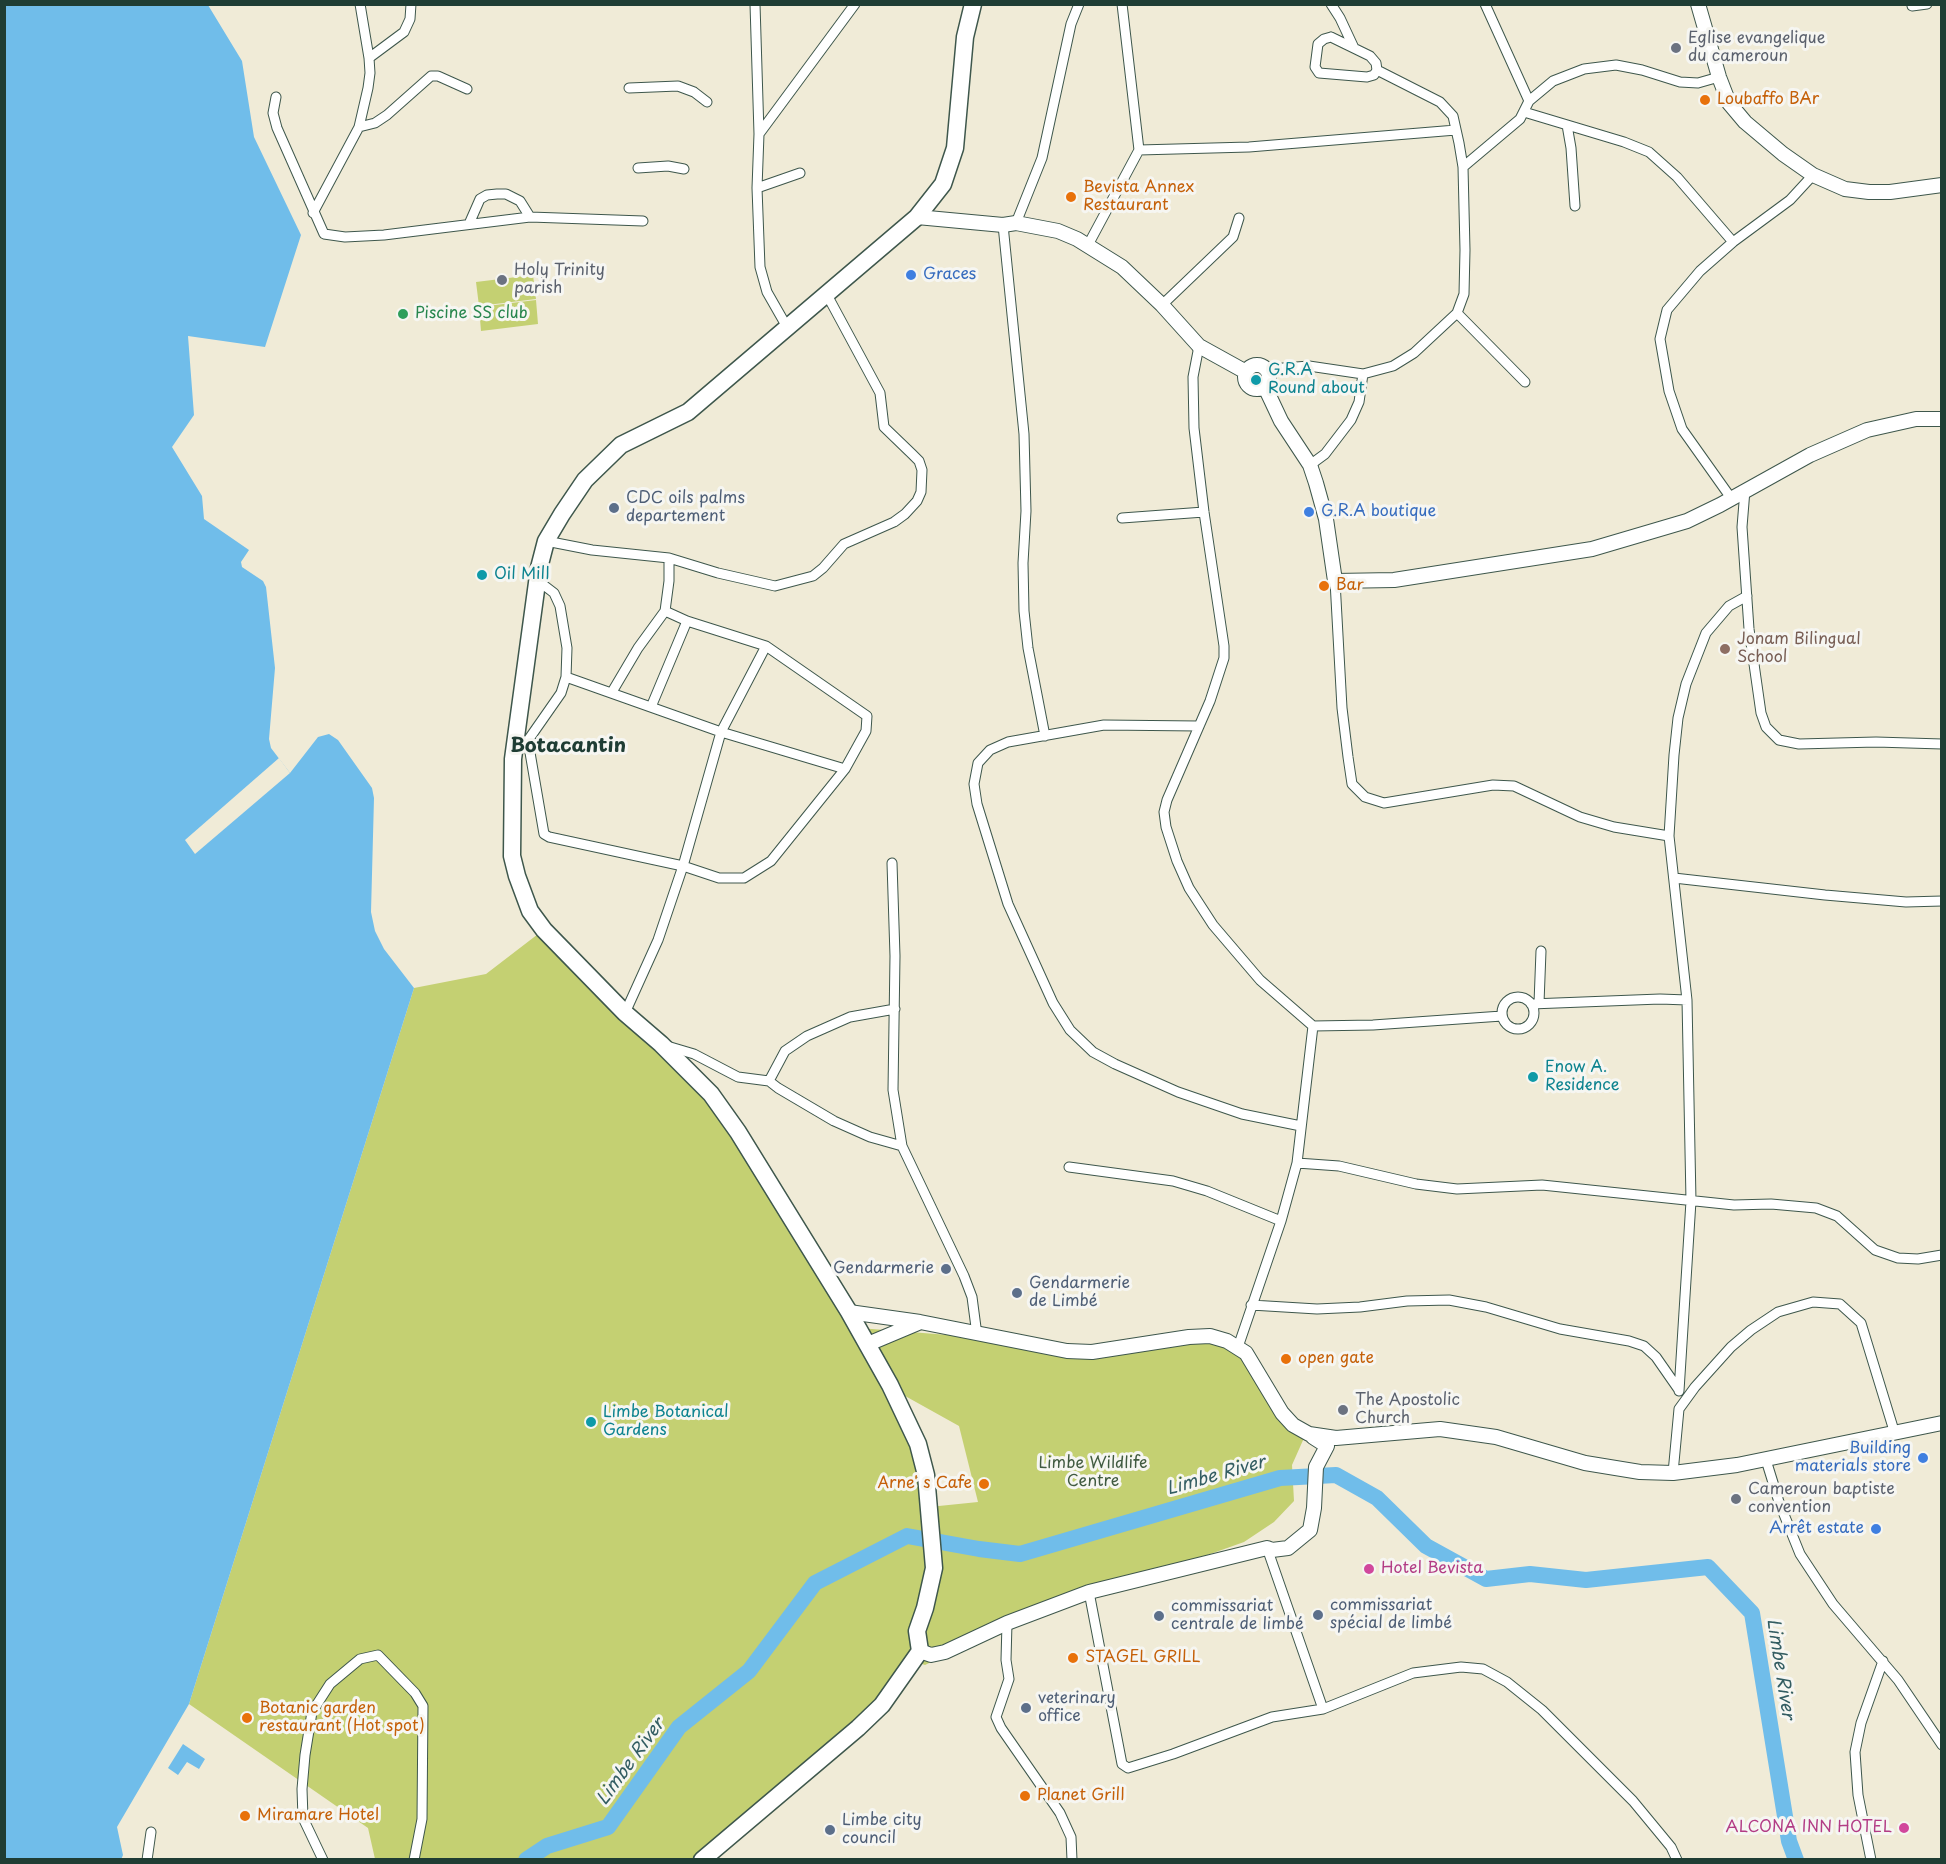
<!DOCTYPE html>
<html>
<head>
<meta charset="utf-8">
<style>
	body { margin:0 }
	#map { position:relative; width:1946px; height:1864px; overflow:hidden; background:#f0ebd7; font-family:"Playpen Sans",sans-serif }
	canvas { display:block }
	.frame { position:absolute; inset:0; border:6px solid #1f3d34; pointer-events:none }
</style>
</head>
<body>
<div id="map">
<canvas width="1946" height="1864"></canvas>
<div class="frame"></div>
</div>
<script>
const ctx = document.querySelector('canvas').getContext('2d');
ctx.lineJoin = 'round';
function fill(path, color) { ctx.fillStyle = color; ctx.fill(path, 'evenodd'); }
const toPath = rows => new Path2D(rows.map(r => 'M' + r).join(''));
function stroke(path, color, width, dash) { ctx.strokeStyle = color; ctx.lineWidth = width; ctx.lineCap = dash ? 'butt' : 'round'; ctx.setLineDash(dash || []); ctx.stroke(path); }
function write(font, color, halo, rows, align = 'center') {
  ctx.font = font + ' "Playpen Sans",sans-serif'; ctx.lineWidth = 6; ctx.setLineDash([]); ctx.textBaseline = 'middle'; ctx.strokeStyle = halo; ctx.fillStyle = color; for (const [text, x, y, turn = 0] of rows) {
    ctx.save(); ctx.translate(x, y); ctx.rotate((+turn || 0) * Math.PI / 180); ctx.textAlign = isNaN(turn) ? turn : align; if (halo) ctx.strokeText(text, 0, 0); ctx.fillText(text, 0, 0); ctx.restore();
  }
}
const green = toPath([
	[533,275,536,299,479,306,476,282],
	[536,300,538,324,481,331,479,307],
	[542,931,712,1098,859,1328,974,1337,1076,1356,1208,1337,1236,1348,1304,1438,1292,1465,1294,1501,1274,1522,1244,1542,997,1630,925,1665,905,1658,877,1705,699,1859,375,1859,368,1828,189,1704,414,988,486,974],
	[889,1387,959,1426,978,1502,929,1507,923,1458]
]);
const water = toPath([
	[5,5,208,5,242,61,254,137,301,235,265,347,188,336,194,415,172,447,202,496,204,519,249,550,241,562,242,567,263,581,266,587,275,668,269,739,271,748,290,773,318,737,329,734,338,740,372,788,374,798,371,912,375,931,384,949,414,988,189,1704,117,1827,123,1855,121,1860,5,1860],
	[183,1744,205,1759,199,1769,187,1762,178,1775,168,1768]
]);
const pier = toPath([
	[279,758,290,773,195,854,185,840]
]);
const river = toPath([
	[526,1860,547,1846,608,1827,679,1727,749,1671,815,1583,907,1536,979,1549,1020,1554,1280,1478,1336,1475,1377,1498,1426,1546,1486,1579,1530,1574,1586,1580,1708,1567,1752,1613,1789,1841,1796,1860]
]);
const street = toPath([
	[755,4,759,134],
	[1331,4,1340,18,1354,48],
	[1485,4,1529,101],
	[1912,6,1927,4],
	[1331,37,1370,56,1376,63,1377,70,1374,75,1367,77,1319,73,1315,67,1318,44,1324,39,1331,37],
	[369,58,404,32,410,19,411,4],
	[629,88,678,86,694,92,707,102],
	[276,97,273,113,277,128,324,234,345,237,384,235,530,217,643,221],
	[1524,112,1624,142,1649,152,1677,177,1733,242],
	[1567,125,1571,148,1575,206],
	[359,127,375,123,387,115,431,76,438,76,467,89],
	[1139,150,1249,147,1456,130],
	[1463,167,1520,119,1529,101,1553,81,1584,69,1616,65,1642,70,1680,82,1698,83,1719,77],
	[638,168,668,166,684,169],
	[757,188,800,173],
	[313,213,359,127,368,88,370,73,369,58,360,4],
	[1016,223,1042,158,1071,24,1079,4],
	[469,224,480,199,487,195,497,194,506,194,520,201,530,217],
	[1003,225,1024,434,1026,511,1023,563,1024,611,1028,648,1045,736],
	[1088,245,1139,150,1122,4],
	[1162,305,1233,237,1239,218],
	[1457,313,1525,382],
	[787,327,767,292,760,267,757,188,759,134,855,4],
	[1199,346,1193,377,1194,428,1204,512,1224,646,1224,658,1210,701,1167,800,1164,812,1166,827,1177,861,1189,888,1213,925,1260,980,1313,1026,1373,1025,1502,1016],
	[1269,373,1283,368,1309,366,1363,374,1393,366,1414,353,1457,313,1464,294,1465,250,1463,167,1459,143,1453,116,1440,102,1377,70],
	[1310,465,1325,454,1351,420,1359,402,1363,374],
	[1745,490,1742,527,1749,629,1761,713,1766,727,1779,740,1799,744,1876,742,1942,744],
	[1731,498,1682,429,1669,391,1660,339,1667,310,1700,271,1733,242,1790,200,1813,175],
	[1122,518,1204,512],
	[546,541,592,550,669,558,718,573,775,586,813,576,823,568,844,544,894,522,905,514,917,501,921,492,922,470,919,461,912,454,884,427,880,393,826,293],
	[1335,581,1342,708,1348,757,1352,784,1365,797,1384,803,1493,785,1514,786,1580,817,1614,827,1669,836],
	[566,677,721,732,845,769],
	[612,692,638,648,665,611],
	[651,707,687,621],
	[1198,726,1104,725,1008,742,990,750,978,763,974,784,977,804,1008,904,1053,1003,1070,1030,1093,1052,1115,1064,1178,1092,1242,1114,1301,1126],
	[528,741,544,834,549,837,683,866,719,878,744,878,771,861,845,769,866,731,867,716,766,646,687,621,665,611,669,581,669,558],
	[524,746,561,693,566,677,567,648,560,606,554,593,537,580],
	[892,863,895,956,893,1090,902,1146,964,1276,972,1297,977,1335],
	[1674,878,1825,895,1906,902,1942,901],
	'1502 1013a16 16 0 1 1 32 0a16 16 0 1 1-32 0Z',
	[1539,1003,1541,951],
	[1531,1004,1660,999,1687,1000,1669,836,1674,755,1678,718,1686,684,1706,633,1729,606,1747,596],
	[625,1013,658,940,683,866,721,732,766,646],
	[667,1046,694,1054,738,1077,769,1081,778,1088,834,1121,870,1137,902,1146],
	[769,1081,785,1051,807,1036,850,1017,895,1009],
	[1297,1163,1339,1166,1416,1184,1457,1189,1542,1185,1734,1205,1771,1204,1816,1208,1837,1216,1875,1250,1898,1258,1918,1259,1942,1255],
	[1069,1167,1173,1181,1207,1191,1281,1221],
	[1251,1305,1317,1309,1360,1307,1407,1301,1449,1300,1486,1307,1560,1329,1629,1341,1644,1346,1656,1357,1679,1390],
	[1238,1347,1281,1221,1297,1163,1313,1026],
	[1679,1391,1691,1201,1687,1000],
	[1766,1460,1779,1502,1800,1554,1833,1604,1898,1680,1942,1745],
	[1673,1473,1679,1409,1695,1387,1731,1347,1751,1330,1778,1312,1813,1302,1840,1304,1861,1323,1895,1434],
	[1267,1548,1323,1709,1413,1673,1461,1667,1483,1669,1507,1682,1542,1710,1633,1801,1671,1847,1677,1860],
	[1089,1592,1122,1764,1128,1768,1173,1754,1272,1717,1323,1709],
	[1007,1623,1006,1660,1009,1679,996,1717,1001,1728,1060,1813,1071,1837,1072,1860],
	[147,1860,151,1832],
	[323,1860,303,1818,302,1789,305,1755,312,1712,330,1684,360,1659,378,1655,415,1693,423,1706,422,1819,414,1860],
	[1871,1860,1858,1795,1855,1752,1861,1723,1883,1661]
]);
const secondary = toPath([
	[1698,4,1719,77,1729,103,1745,122,1783,154,1813,175,1845,189,1869,192,1890,192,1942,185],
	[917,217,1003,225,1016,223,1058,231,1077,239,1122,267,1162,305,1199,346,1246,372],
	'1245 377a12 12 0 1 1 24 0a12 12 0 1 1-24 0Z',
	[1265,387,1281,421,1310,465,1316,483,1326,519,1335,581,1394,580,1592,549,1687,521,1720,505,1810,455,1867,430,1916,419,1942,419],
	[849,1312,920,1322,1067,1351,1092,1352,1189,1337,1210,1336,1227,1341,1246,1353,1282,1413,1293,1425,1309,1434,1336,1438,1440,1429,1496,1437,1585,1463,1640,1472,1673,1473,1737,1465,1942,1423],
	[868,1344,918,1323],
	[920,1651,931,1655,945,1652,1007,1623,1089,1592,1267,1548,1272,1550,1288,1548,1310,1530,1314,1508,1316,1467,1327,1446,1313,1437]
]);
const highway = toPath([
	[702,1860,858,1728,882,1705,920,1651,917,1631,925,1608,934,1568,926,1475,918,1444,890,1385,849,1312,738,1132,711,1094,661,1044,625,1013,544,930,530,911,517,876,512,856,513,759,539,568,546,541,562,514,585,480,621,445,688,412,917,217,943,184,955,148,965,37,973,4]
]);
const markers = [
	[1676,48,6,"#6b7280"],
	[1705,100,6,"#e8710a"],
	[1071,197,6,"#e8710a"],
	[911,275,6,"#3f7fe0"],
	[502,280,6,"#6b7280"],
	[403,314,6,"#2e9e5b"],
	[1256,380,6,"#0f9aa8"],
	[614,508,6,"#5c6f8a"],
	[1309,512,6,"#3f7fe0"],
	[482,575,6,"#0f9aa8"],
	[1324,586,6,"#e8710a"],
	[1725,649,6,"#8d6e63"],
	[1533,1077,6,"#0f9aa8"],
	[946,1269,6,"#5c6f8a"],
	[1017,1293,6,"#5c6f8a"],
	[1286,1359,6,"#e8710a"],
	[1343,1410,6,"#6b7280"],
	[591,1422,6,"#0f9aa8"],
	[1923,1458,6,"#3f7fe0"],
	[984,1484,6,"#e8710a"],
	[1736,1499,6,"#6b7280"],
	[1876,1529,6,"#3f7fe0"],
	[1369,1569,6,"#d1479c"],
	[1318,1615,6,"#5c6f8a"],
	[1159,1616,6,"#5c6f8a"],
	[1073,1658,6,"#e8710a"],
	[1026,1708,6,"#5c6f8a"],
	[247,1718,6,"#e8710a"],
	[1025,1796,6,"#e8710a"],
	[245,1816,6,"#e8710a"],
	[1904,1828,6,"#d1479c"],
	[830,1830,6,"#5c6f8a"]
];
const worshipNames = [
	["Eglise evangelique",1688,39],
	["du cameroun",1688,57],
	["Holy Trinity",514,271],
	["parish",514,289],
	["The Apostolic",1355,1401],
	["Church",1355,1419],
	["Cameroun baptiste",1748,1490],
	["convention",1748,1508]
];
const foodNames = [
	["Loubaffo BAr",1717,100],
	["Bevista Annex",1083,188],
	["Restaurant",1083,206],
	["Bar",1336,586],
	["open gate",1298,1359],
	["Arne' s Cafe",972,1484,"right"],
	["STAGEL GRILL",1085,1658],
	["Botanic garden",259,1709],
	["restaurant (Hot spot)",259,1727],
	["Planet Grill",1037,1796],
	["Miramare Hotel",257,1816]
];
const shopNames = [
	["Graces",923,275],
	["G.R.A boutique",1321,512],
	["Building",1911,1449,"right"],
	["materials store",1911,1467,"right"],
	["Arrêt estate",1864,1529,"right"]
];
const leisureNames = [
	["Piscine SS club",415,314]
];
const cultureNames = [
	["G.R.A",1268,371],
	["Round about",1268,389],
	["Oil Mill",494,575],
	["Enow A.",1545,1068],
	["Residence",1545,1086],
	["Limbe Botanical",603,1413],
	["Gardens",603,1431]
];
const serviceNames = [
	["CDC oils palms",626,499],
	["departement",626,517],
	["Gendarmerie",934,1269,"right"],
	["Gendarmerie",1029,1284],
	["de Limbé",1029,1302],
	["commissariat",1330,1606],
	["spécial de limbé",1330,1624],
	["commissariat",1171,1607],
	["centrale de limbé",1171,1625],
	["veterinary",1038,1699],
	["office",1038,1717],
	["Limbe city",842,1821],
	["council",842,1839]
];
const educationNames = [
	["Jonam Bilingual",1737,640],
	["School",1737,658]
];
const parkNames = [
	["Limbe Wildlife",1093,1464],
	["Centre",1093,1482]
];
const hotelNames = [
	["Hotel Bevista",1381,1569],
	["ALCONA INN HOTEL",1892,1828,"right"]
];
const waterNames = [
	["Limbe River",1216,1476,-16],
	["Limbe River",1780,1669,81],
	["Limbe River",631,1762,-54]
];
const quarterNames = [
	["Botacantin",568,746]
];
fill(green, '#c4d072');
fill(water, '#70bdea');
fill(pier, '#f0ebd7');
stroke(river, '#70bdea', 16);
stroke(street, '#3e574c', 11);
stroke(secondary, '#3e574c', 16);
stroke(highway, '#3e574c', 19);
stroke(street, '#fff', 9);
stroke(secondary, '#fff', 14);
stroke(highway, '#fff', 16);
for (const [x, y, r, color] of markers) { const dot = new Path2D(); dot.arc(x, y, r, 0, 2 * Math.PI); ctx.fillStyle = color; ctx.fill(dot); stroke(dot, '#f6f6f2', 2); }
write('16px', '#5b616d', '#f6f6f2', worshipNames, 'left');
write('16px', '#c56008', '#f6f6f2', foodNames, 'left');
write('16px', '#366cbe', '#f6f6f2', shopNames, 'left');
write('16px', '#27864d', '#f6f6f2', leisureNames, 'left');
write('16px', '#0d838f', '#f6f6f2', cultureNames, 'left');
write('16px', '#4e5e75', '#f6f6f2', serviceNames, 'left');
write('16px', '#785e54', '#f6f6f2', educationNames, 'left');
write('16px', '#405a40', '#f6f6f2', parkNames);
write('16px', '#b23c85', '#f6f6f2', hotelNames, 'left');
write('italic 18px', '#335d62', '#f6f6f2', waterNames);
write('bold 20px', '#1f3d34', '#f6f6f2', quarterNames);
</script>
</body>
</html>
